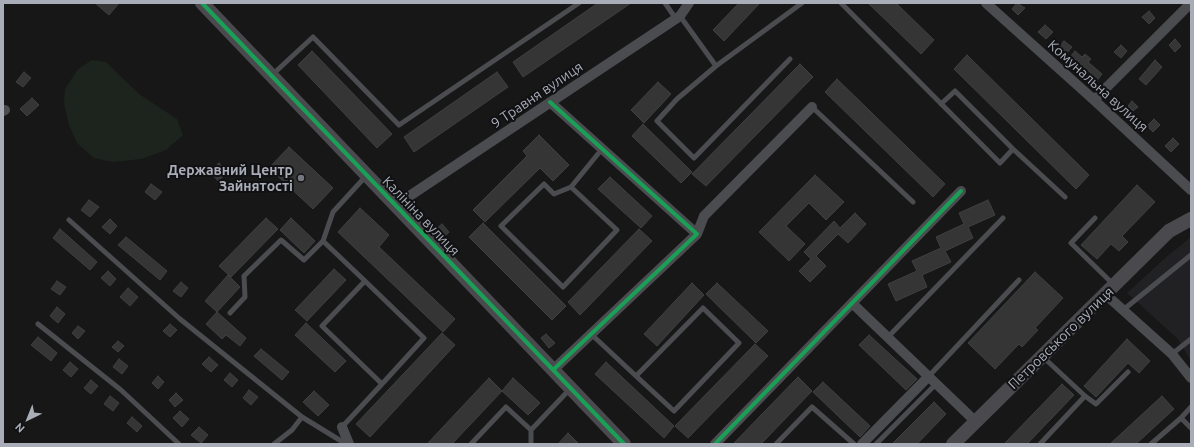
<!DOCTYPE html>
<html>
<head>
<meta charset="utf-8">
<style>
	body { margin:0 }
	#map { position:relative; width:1194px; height:447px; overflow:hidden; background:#171717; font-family:Ubuntu,sans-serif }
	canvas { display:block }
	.frame { position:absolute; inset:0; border:4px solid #a8adb8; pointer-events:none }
	.north { position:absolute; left:8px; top:399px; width:40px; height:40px; -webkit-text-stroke:3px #111113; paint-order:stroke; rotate:223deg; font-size:11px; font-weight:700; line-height:16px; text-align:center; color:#a8adb8 }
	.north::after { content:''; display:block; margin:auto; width:14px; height:18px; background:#a8adb8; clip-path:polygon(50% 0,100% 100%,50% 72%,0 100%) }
</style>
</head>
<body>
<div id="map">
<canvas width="1194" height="447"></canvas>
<div class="frame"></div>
<div class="north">N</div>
</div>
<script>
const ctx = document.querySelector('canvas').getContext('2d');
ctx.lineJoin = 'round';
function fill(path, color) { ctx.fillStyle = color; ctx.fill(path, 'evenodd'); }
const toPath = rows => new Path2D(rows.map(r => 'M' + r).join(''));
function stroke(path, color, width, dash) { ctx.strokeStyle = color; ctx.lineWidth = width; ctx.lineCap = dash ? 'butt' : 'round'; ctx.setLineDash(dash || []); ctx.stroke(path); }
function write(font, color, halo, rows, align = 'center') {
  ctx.font = font + ' Ubuntu,sans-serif'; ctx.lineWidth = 4; ctx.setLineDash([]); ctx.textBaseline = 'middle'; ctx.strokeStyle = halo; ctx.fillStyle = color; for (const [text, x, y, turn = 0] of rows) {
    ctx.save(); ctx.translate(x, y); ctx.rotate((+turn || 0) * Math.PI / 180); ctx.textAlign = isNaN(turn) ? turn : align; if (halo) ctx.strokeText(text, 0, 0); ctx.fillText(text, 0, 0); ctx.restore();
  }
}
const built = toPath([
	[1191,237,1191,361,1178,339,1127,293,1164,259]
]);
const green = toPath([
	[92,60,106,62,139,94,177,119,183,135,166,150,141,159,113,162,94,158,77,143,69,125,64,103,65,89,78,69]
]);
const building = toPath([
	[95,3,119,3,109,15,95,3],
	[598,3,631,3,523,77,513,62,598,3],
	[739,3,760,3,724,41,713,30,739,3],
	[868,3,896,3,934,40,921,54,868,3],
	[1017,3,1025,8,1018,15,1012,9,1017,3],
	[1149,11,1155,18,1149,24,1142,17,1149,11],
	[1045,25,1053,32,1046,39,1038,32,1045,25],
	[1175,39,1181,46,1175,52,1169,45,1175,39],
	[1064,41,1072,47,1065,55,1058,48,1064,41],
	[1121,45,1127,51,1121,58,1114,52,1121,45],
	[312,51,392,134,377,148,298,65,312,51],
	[1075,51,1082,57,1085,54,1091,59,1088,62,1102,74,1096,82,1089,76,1091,73,1071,56,1075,51],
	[967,55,1089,175,1076,189,954,69,967,55],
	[1155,60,1162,67,1146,85,1139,79,1155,60],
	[800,64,813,77,706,186,692,174,800,64],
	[24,72,31,78,23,87,16,82,24,72],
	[497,72,508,87,414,152,404,137,497,72],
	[837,79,945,184,933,197,825,92,837,79],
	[658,82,671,94,644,123,631,110,658,82],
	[32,98,39,105,27,116,20,109,32,98],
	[1132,101,1138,107,1133,111,1128,106,1132,101],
	[1154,119,1160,125,1153,132,1147,126,1154,119],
	[643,124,692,172,681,183,632,136,643,124],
	[539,135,569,165,553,181,540,168,485,222,473,210,527,156,523,151,539,135],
	[1173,138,1179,144,1171,152,1165,146,1173,138],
	[289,147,333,188,313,209,269,168,289,147],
	[219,163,227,173,218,181,210,171,219,163],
	[815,175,844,202,826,220,809,203,786,226,805,244,789,261,759,232,815,175],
	[610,177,652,216,641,228,598,189,610,177],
	[151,184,162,192,155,200,145,192,151,184],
	[1137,185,1155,202,1122,236,1128,242,1119,251,1111,244,1097,259,1081,245,1137,185],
	[89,200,99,207,90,217,81,210,89,200],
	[988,200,995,215,968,227,973,238,945,251,951,262,922,275,927,287,896,301,888,284,917,271,912,261,941,248,936,237,964,224,959,213,988,200],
	[360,208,389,235,379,247,455,319,443,332,338,232,360,208],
	[855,213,866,224,848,243,838,234,816,256,826,266,810,282,799,271,811,259,804,252,834,221,840,228,855,213],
	[266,218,278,229,231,277,219,266,266,218],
	[291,218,315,241,304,253,280,230,291,218],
	[110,219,117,226,110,234,102,227,110,219],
	[483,223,566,306,552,320,469,237,483,223],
	[442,224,449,232,444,237,436,229,442,224],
	[60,229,97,262,90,270,53,238,60,229],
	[639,229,652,241,580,315,568,302,639,229],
	[126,237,167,271,160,280,118,245,126,237],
	[334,269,346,280,307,321,295,310,334,269],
	[108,271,116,279,110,286,101,278,108,271],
	[1035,272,1063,298,1035,328,1038,330,1022,347,1019,344,995,369,968,343,1035,272],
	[228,275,240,287,217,312,246,338,240,346,226,335,222,339,206,324,217,312,205,301,228,275],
	[57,281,66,287,60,295,51,289,57,281],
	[181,282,188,288,181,297,173,291,181,282],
	[692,283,704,295,657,346,644,334,692,283],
	[717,283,768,331,756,343,706,294,717,283],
	[128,288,138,297,130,306,120,297,128,288],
	[57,307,65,314,58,323,50,316,57,307],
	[306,323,346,361,335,372,295,335,306,323],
	[170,324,177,330,170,337,163,331,170,324],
	[78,326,85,331,78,339,72,333,78,326],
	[442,333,455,345,370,437,356,424,442,333],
	[546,334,555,343,549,348,541,338,546,334],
	[869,335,917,379,906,390,859,345,869,335],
	[38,337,57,353,51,361,31,345,38,337],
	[1127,339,1150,361,1139,373,1128,363,1096,397,1084,386,1127,339],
	[118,341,124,346,118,352,112,347,118,341],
	[755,344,768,356,688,438,675,426,755,344],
	[261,349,289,372,282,380,254,356,261,349],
	[209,357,218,365,211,372,202,364,209,357],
	[119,359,128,366,122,374,113,367,119,359],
	[70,362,78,369,71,377,63,370,70,362],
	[606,362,674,426,664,438,595,374,606,362],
	[230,373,238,380,232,387,224,380,230,373],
	[158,376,164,382,158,389,152,383,158,376],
	[798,377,812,391,761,444,733,444,798,377],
	[489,378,502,391,452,444,427,444,489,378],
	[513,378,540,403,528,415,502,391,513,378],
	[91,380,98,386,91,394,84,388,91,380],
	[823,382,870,426,860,437,813,392,823,382],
	[1062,384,1074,395,1027,444,1004,444,1062,384],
	[249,390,258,397,251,405,243,398,249,390],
	[314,391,329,405,318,416,303,402,314,391],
	[176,393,183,400,175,407,169,400,176,393],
	[110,396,119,403,113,411,104,404,110,396],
	[1162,396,1174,409,1136,444,1110,444,1162,396],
	[934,402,946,414,917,444,892,444,934,402],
	[180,411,189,419,182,427,173,418,180,411],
	[132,417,142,426,137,432,127,423,132,417],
	[199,427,208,435,201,443,191,435,199,427],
	[568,433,579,444,558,444,568,433]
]);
const lane = toPath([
	[665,3,676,19],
	[841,3,1000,163,1013,149,955,91,941,104],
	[680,16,716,66,677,99,657,121,694,158,790,59],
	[716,66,802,3],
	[272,75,313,37,399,125,579,3],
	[812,107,913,202],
	[1013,149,1065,197],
	[571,187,554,194,544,184,501,226,563,287,617,230,571,187,602,149],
	[1095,218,1071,243,1113,284],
	[69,220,180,319,302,417,346,444],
	[365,281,323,241,333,212,366,176],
	[1123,310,1191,255],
	[230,313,245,297,244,276,281,240,304,260,323,241],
	[38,324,121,390,179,444],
	[591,334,636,376,674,411,739,343,703,308,636,376],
	[888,337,1003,218],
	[1172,354,1191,339],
	[929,376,1019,280],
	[1085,396,1096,404,1128,372],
	[1191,407,1181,418,1191,428],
	[342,427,382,384,424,338,365,281,322,326,382,384],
	[274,444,292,430,302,417],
	[471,444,506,407,531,430],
	[531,444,531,430,570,389],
	[776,444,812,407,854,444],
	[876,444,937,383],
	[1040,444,1085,396,1043,357],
	[1151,444,1181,418]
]);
const street = toPath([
	[986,3,1094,100,1191,190],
	[1094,100,1191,3],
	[550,102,697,234,553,370],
	[3,111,5,110],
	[396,205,680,16,689,3],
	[697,234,704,216,812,107],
	[1104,293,1172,354,1191,378],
	[852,303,975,421],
	[342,427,349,444],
	[715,444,961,191],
	[862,444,929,376]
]);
const secondary = toPath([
	[202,3,624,444],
	[953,444,1169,231,1191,219]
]);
const cycleway = toPath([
	[202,3,624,444],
	[550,102,697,234,553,370],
	[715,444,961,191]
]);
const markers = [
	[301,178,4,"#757880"]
];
const streetNames = [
	["Комунальна вулиця",1098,86,42],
	["9 Травня вулиця",537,95,-34],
	["Калініна вулиця",421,216,46],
	["Петровського вулиця",1061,338,-44]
];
const poiNames = [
	["Державний Центр",293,170],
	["Зайнятості",293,186]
];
fill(built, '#212123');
fill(green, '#1d241e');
fill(building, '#353536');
stroke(building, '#3f4043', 1);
stroke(lane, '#4b4c50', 5);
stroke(street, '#4b4c50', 10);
stroke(secondary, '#4a4a4e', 14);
stroke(cycleway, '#1a9f57', 4);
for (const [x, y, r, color] of markers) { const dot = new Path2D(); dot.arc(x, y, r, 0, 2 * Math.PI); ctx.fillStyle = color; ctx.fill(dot); stroke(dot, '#111113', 1.5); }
write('14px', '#a8adb8', '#111113', streetNames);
write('bold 14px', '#a8adb8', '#111113', poiNames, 'right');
</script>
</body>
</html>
